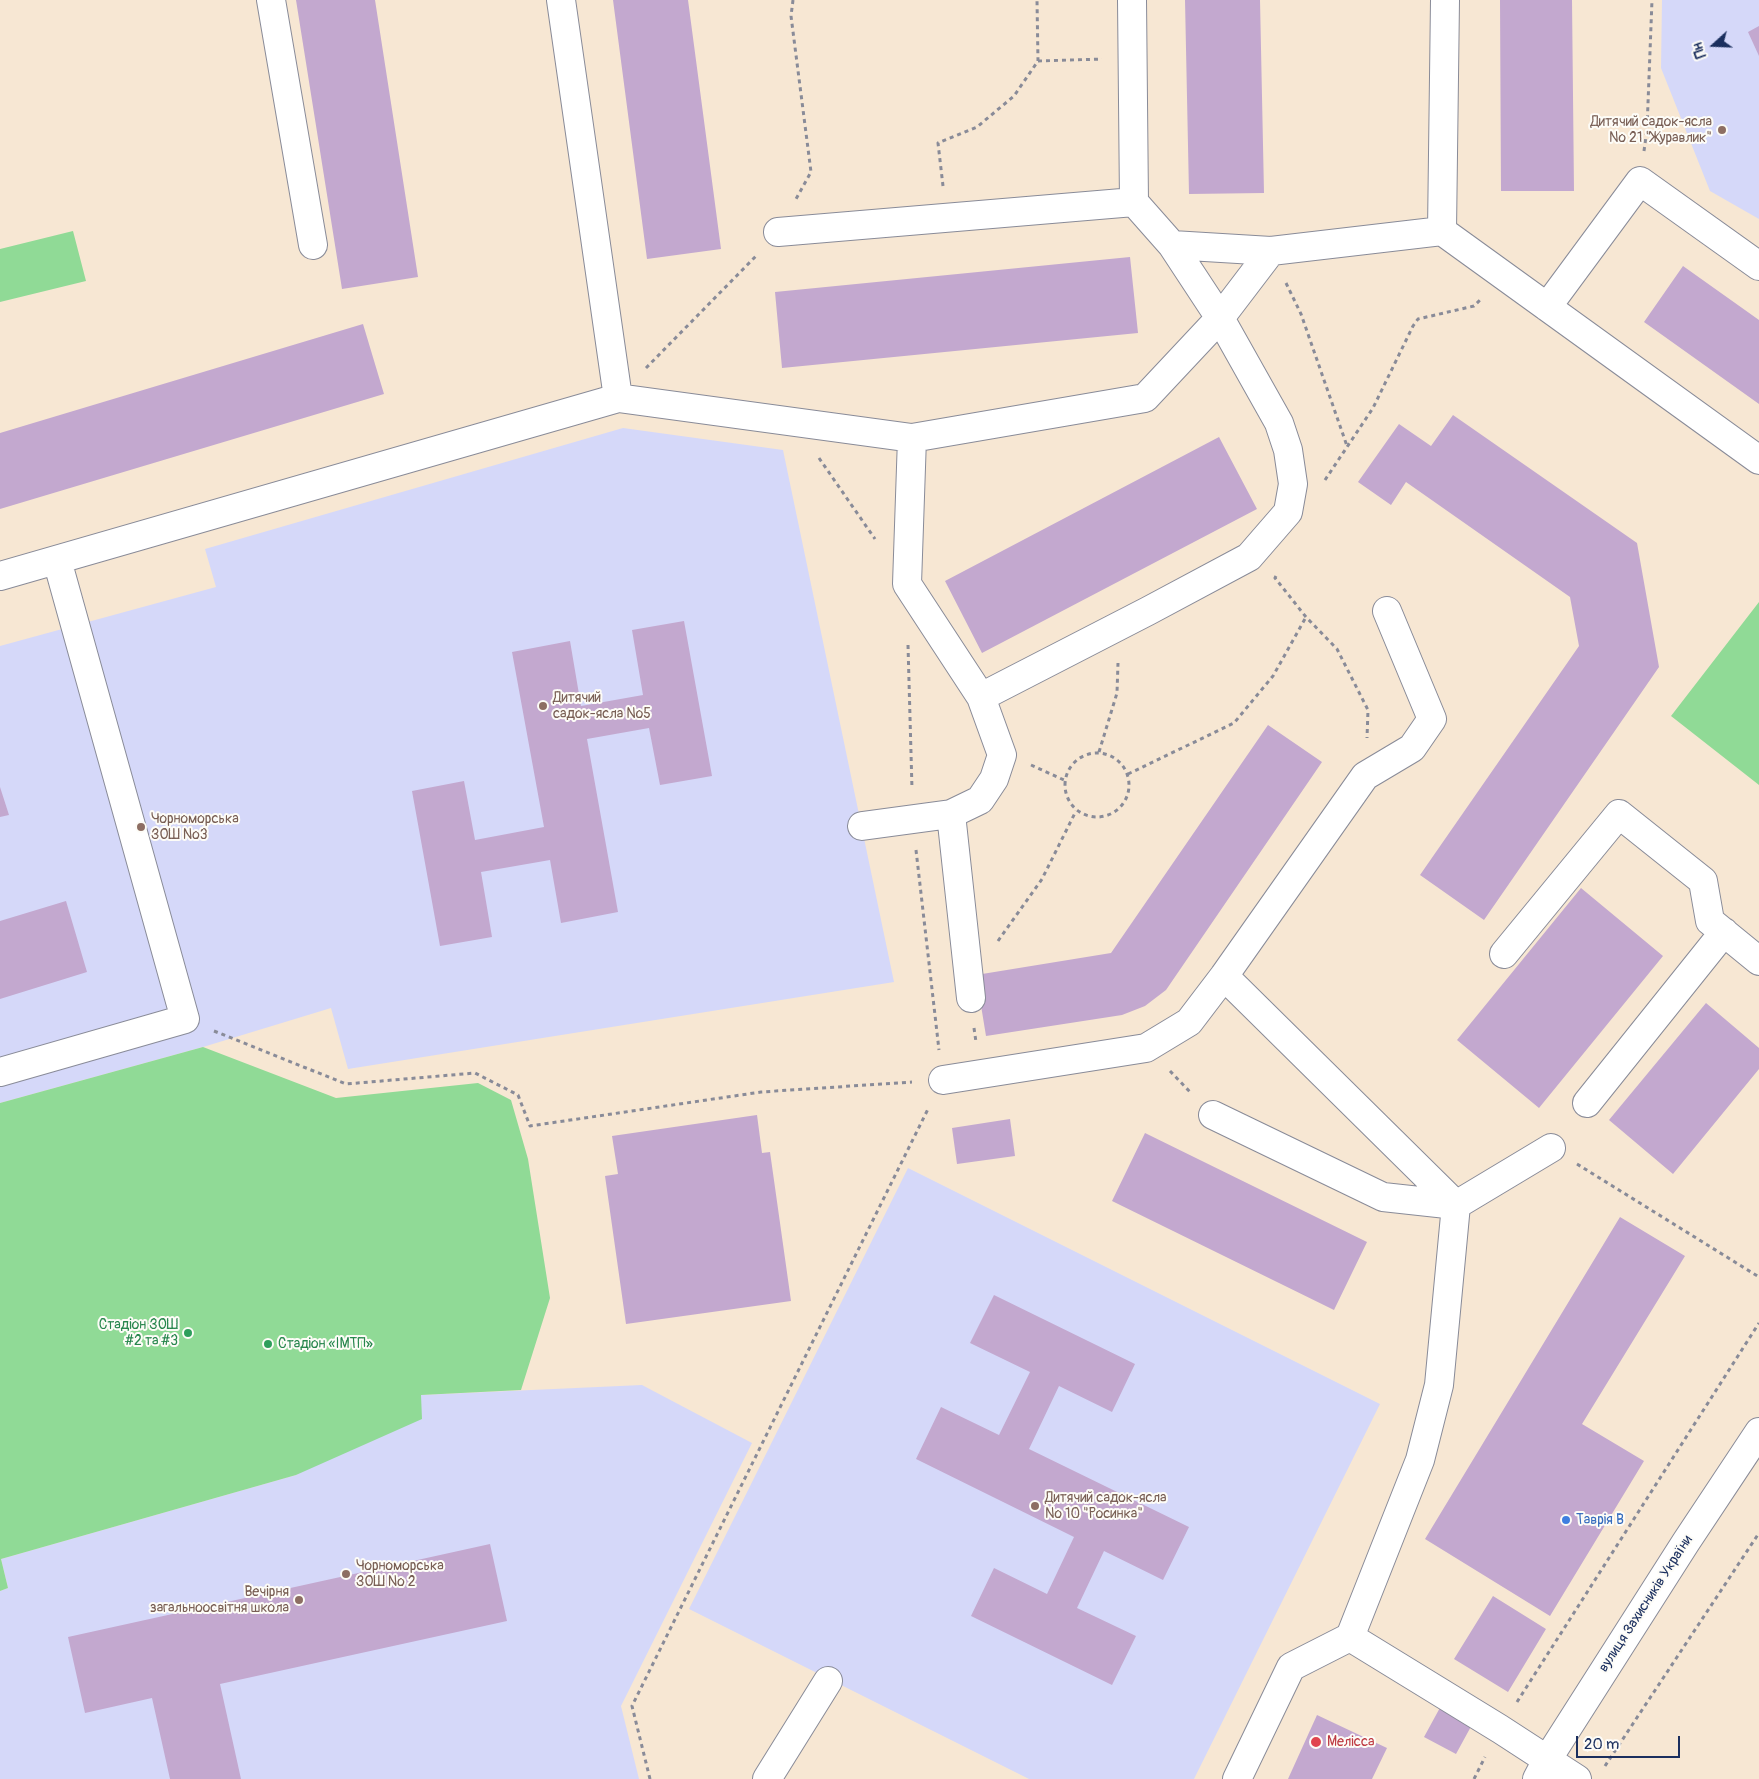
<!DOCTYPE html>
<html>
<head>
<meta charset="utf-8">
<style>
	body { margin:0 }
	#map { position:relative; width:1759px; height:1779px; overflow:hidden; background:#f7e7d3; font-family:Pangolin,sans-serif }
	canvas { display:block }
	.north { position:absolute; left:1689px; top:20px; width:50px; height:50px; -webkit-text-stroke:4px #fdfcf7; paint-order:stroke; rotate:250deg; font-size:14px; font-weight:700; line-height:20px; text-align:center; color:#1b2f5e }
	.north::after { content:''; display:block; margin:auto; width:18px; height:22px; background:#1b2f5e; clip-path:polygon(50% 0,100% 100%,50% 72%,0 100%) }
	.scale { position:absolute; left:1576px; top:1736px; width:104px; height:22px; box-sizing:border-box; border:2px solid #1b2f5e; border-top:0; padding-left:6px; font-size:15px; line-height:18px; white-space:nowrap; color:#1b2f5e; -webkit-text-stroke:4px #fdfcf7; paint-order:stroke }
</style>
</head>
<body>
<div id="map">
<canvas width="1759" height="1779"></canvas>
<div class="north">Пн</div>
<div class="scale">20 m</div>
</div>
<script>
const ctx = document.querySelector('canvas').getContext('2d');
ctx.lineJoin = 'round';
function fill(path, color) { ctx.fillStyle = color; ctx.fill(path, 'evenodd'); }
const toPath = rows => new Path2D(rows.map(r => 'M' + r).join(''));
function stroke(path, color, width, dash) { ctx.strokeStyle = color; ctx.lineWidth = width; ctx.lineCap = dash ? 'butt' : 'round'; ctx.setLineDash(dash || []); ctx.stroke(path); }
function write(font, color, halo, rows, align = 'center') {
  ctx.font = font + ' Pangolin,sans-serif'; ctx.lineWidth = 4; ctx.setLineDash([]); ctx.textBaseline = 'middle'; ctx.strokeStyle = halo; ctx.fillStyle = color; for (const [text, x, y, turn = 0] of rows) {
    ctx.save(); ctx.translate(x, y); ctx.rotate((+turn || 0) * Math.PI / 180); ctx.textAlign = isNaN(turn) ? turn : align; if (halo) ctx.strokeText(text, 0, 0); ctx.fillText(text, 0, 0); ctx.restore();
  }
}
const built = toPath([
	[1662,0,1759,0,1759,219,1710,191,1661,68],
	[623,428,783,450,894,982,348,1069,331,1008,203,1047,0,1103,0,646,216,587,205,549],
	[908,1168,1380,1404,1194,1779,1029,1779,689,1609],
	[642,1385,752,1443,621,1706,639,1779,0,1779,0,1591,8,1588,1,1559,296,1475,421,1395]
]);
const green = toPath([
	[73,231,86,281,0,302,0,249],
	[1759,602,1759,785,1671,716],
	[203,1047,336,1098,478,1083,511,1100,528,1159,550,1298,521,1390,421,1395,422,1419,296,1475,1,1559,8,1588,0,1591,0,1103]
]);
const building = toPath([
	[296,0,375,0,418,277,342,289],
	[613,0,688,0,721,249,647,259],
	[1185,0,1260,0,1264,193,1189,194],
	[1500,0,1572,0,1574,191,1501,191],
	[1759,26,1759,56,1748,32],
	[1130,257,1138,333,782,368,775,292],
	[1683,266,1759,320,1759,404,1644,322],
	[363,324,384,394,0,509,0,433],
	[1453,415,1637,543,1659,667,1484,920,1420,875,1579,646,1570,597,1406,482,1391,505,1358,482,1399,424,1431,446],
	[1219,437,1257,509,982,653,945,581],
	[684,621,712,776,660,785,649,728,587,739,618,912,561,923,550,860,481,872,492,937,440,946,412,791,464,781,475,840,544,827,512,652,570,641,581,706,643,695,632,630],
	[1268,725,1322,762,1166,990,1145,1006,1122,1015,986,1036,976,975,1111,953],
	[0,787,9,815,0,817],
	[1581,888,1663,956,1539,1108,1457,1040],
	[66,901,87,972,0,999,0,921],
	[1706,1003,1759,1048,1759,1069,1673,1174,1609,1120],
	[757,1115,762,1153,770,1152,791,1301,626,1324,605,1176,618,1174,612,1136],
	[1010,1119,1015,1156,957,1164,952,1128],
	[1145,1133,1367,1242,1334,1310,1112,1201],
	[1620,1217,1685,1256,1582,1424,1644,1461,1550,1616,1425,1539],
	[994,1295,1135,1364,1112,1412,1059,1386,1029,1449,1189,1527,1163,1580,1104,1551,1077,1608,1136,1636,1112,1685,971,1616,994,1568,1047,1594,1074,1537,916,1459,941,1407,999,1435,1030,1372,970,1343],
	[490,1544,507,1621,220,1684,241,1779,170,1779,152,1698,85,1713,68,1637],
	[1493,1596,1546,1629,1508,1692,1454,1659],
	[1442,1704,1474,1721,1456,1754,1424,1737],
	[1317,1715,1387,1748,1372,1779,1288,1779]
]);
const path = toPath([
	[793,0,791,16,811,172,796,199],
	[1038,61,1102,59],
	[1644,151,1647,129,1652,0],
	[943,186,938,143,977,127,1014,96,1038,61,1037,0],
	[1286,283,1301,314,1347,446],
	[646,368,757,255],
	[819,458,875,539],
	[1325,480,1373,408,1413,326,1418,319,1474,306,1481,299],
	[1276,576,1275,578,1306,617,1337,649,1368,710,1367,738],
	[908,645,912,789],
	[1099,752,1117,693,1118,663],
	'1065 785a32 32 0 1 1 64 0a32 32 0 1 1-64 0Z',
	[1031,765,1064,780],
	[1128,774,1234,723,1273,676,1306,617],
	[916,850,939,1050],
	[998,941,1042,879,1076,811],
	[974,1028,976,1042],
	[214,1031,346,1084,475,1073,518,1095,530,1126,761,1092,912,1082],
	[1170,1071,1192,1094],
	[1577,1164,1759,1277],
	[1517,1702,1759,1323],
	[1605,1766,1759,1533],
	[650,1779,632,1706,929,1107],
	[1474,1779,1485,1757]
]);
const minor = toPath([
	[271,0,313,245],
	[561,0,618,398],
	[1134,202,1172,245,1271,251,1442,231,1445,0],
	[1442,231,1759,460],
	[778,232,1134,202,1132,0],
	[1547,307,1640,181,1759,266],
	[912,438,907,584,981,697,1148,611,1249,557,1288,512,1293,484,1288,450,1279,423,1220,318,1271,251],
	[0,576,618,398,912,438,1145,398,1220,318,1172,245],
	[951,814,971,998],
	[862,826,951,814,980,800,994,779,1002,755,981,697],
	[1504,954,1619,814,1703,881,1710,921,1759,961],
	[1224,976,1456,1205,1439,1385,1420,1460,1350,1637],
	[0,1072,185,1019,57,560],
	[943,1080,1146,1048,1189,1022,1224,976,1365,776,1412,748,1432,719,1387,611],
	[1587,1103,1724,932],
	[1213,1115,1383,1197,1456,1205,1551,1148],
	[767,1779,828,1681],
	[1237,1779,1291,1667,1350,1637,1500,1729,1577,1779],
	[1537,1779,1547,1760,1686,1542,1759,1432]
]);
const markers = [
	[1722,130,5,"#8d6e63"],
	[543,706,5,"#8d6e63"],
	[141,827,5,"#8d6e63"],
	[188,1333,5,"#2e9e5b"],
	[268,1344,5,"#2e9e5b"],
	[1035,1506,5,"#8d6e63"],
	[1566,1520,5,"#3f7fe0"],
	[346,1574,5,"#8d6e63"],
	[299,1600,5,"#8d6e63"],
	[1316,1742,6,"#e0444e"]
];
const educationNames = [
	["Дитячий садок-ясла",1712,122,"right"],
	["№ 21 \"Журавлик\"",1712,138,"right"],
	["Дитячий",553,698],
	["садок-ясла №5",553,714],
	["Чорноморська",151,819],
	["ЗОШ №3",151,835],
	["Дитячий садок-ясла",1045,1498],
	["№ 10 \"Росинка\"",1045,1514],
	["Чорноморська",356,1566],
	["ЗОШ № 2",356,1582],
	["Вечірня",289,1592,"right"],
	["загальноосвітня школа",289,1608,"right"]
];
const leisureNames = [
	["Стадіон ЗОШ",178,1325],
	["#2 та #3",178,1341],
	["Стадіон «ІМТП»",278,1344,"left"]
];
const shopNames = [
	["Таврія В",1576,1520]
];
const streetNames = [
	["вулиця Захисників України",1646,1604,-57]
];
const healthNames = [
	["Мелісса",1327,1742]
];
fill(built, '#d5d8f9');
fill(green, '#90da96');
fill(building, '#c3a8cf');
stroke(minor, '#898b98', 30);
stroke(path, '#898b98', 3, [4, 4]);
stroke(minor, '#fff', 28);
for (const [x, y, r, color] of markers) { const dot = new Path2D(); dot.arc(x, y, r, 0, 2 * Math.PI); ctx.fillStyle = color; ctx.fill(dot); stroke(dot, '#fdfcf7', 2); }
write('14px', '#785e54', '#fdfcf7', educationNames, 'left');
write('14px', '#27864d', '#fdfcf7', leisureNames, 'right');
write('14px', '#366cbe', '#fdfcf7', shopNames, 'left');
write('14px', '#1b2f5e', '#fdfcf7', streetNames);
write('14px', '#be3a42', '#fdfcf7', healthNames, 'left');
</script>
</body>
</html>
